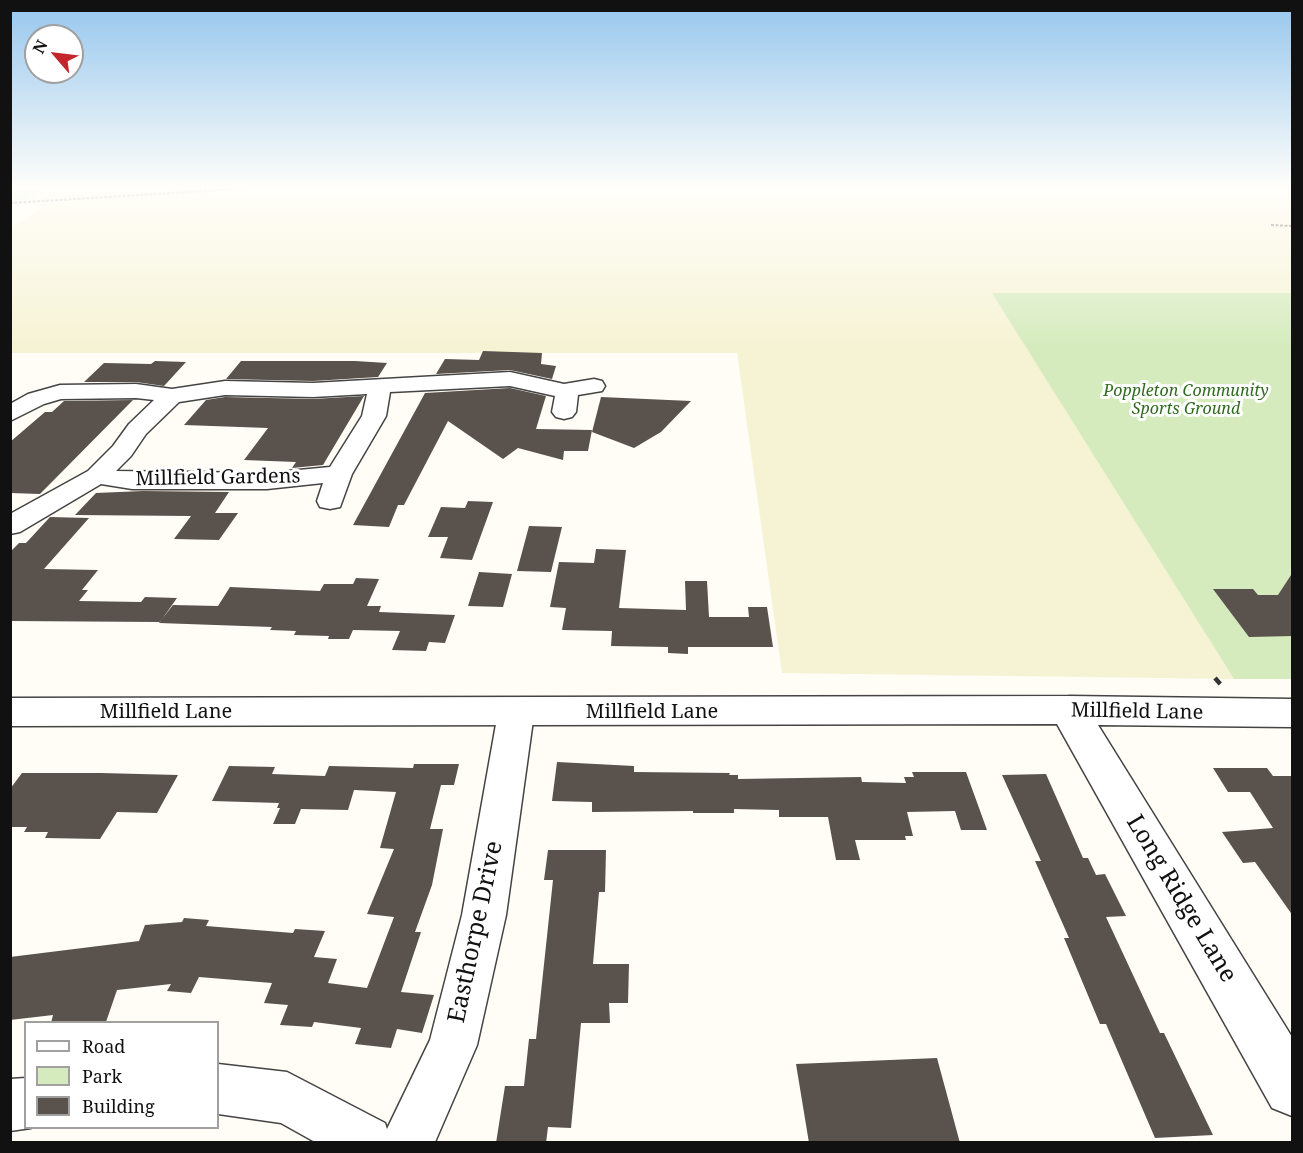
<!DOCTYPE html>
<html>
<head>
<meta charset="utf-8">
<style>
	body { margin:0 }
	#map { position:relative; width:1303px; height:1153px; overflow:hidden; background:#fffdf5; font-family:"Noto Serif",serif }
	canvas { display:block }
	.frame { position:absolute; inset:0; border:12px solid #111; pointer-events:none }
	.legend { position:absolute; left:24px; top:1021px; width:195px; height:108px; box-sizing:border-box; background:#fff; border:2px solid #a0a0a0; margin:0; padding:8px 10px; list-style:none; font-size:18px; color:#111 }
	.legend li { display:flex; align-items:center; gap:12px; height:30px }
	.legend b { width:30px; border:2px solid #a0a0a0 }
	.north { position:absolute; left:24px; top:24px; width:60px; height:60px; box-sizing:border-box; background:#fff; border:2px solid #a0a0a0; border-radius:50%; rotate:298deg; font-size:16px; font-weight:700; line-height:24px; text-align:center; color:#111 }
	.north::after { content:''; display:block; margin:auto; width:21px; height:27px; background:#c4262e; clip-path:polygon(50% 0,100% 100%,50% 72%,0 100%) }
</style>
</head>
<body>
<div id="map">
<canvas width="1303" height="1153"></canvas>
<div class="frame"></div>
<ul class="legend">
<li><b style="height:8px;background:#fff"></b>Road</li>
<li><b style="height:16px;background:#d5ebbd"></b>Park</li>
<li><b style="height:16px;background:#5a524d"></b>Building</li>
</ul>
<div class="north">N</div>
</div>
<script>
const ctx = document.querySelector('canvas').getContext('2d');
ctx.lineJoin = 'round';
function fill(path, color) { ctx.fillStyle = color; ctx.fill(path, 'evenodd'); }
const toPath = rows => new Path2D(rows.map(r => 'M' + r).join(''));
function stroke(path, color, width, dash) { ctx.strokeStyle = color; ctx.lineWidth = width; ctx.lineCap = dash ? 'butt' : 'round'; ctx.setLineDash(dash || []); ctx.stroke(path); }
function write(font, color, halo, rows, align = 'center') {
  ctx.font = font + ' "Noto Serif",serif'; ctx.lineWidth = 6; ctx.setLineDash([]); ctx.textBaseline = 'middle'; ctx.strokeStyle = halo; ctx.fillStyle = color; for (const [text, x, y, turn = 0] of rows) {
    ctx.save(); ctx.translate(x, y); ctx.rotate((+turn || 0) * Math.PI / 180); ctx.textAlign = isNaN(turn) ? turn : align; if (halo) ctx.strokeText(text, 0, 0); ctx.fillText(text, 0, 0); ctx.restore();
  }
}
const farmland = toPath([
	[47,187,1292,187,1292,293,994,293,1234,679,782,673,737,353,11,353,10,227,42,208,27,200]
]);
const green = toPath([
	[11,187,47,187,27,200,11,201],
	[992,293,1292,293,1292,679,1234,679]
]);
const building = toPath([
	[483,351,542,353,541,364,556,366,552,379,510,370,436,374,445,359,479,360],
	[155,361,186,362,164,386,136,382,84,382,104,363,151,364],
	[241,361,355,361,387,363,378,377,313,381,226,379],
	[510,388,546,396,536,429,592,430,588,451,564,451,563,460,518,448,503,459,448,421,404,505,398,505,389,527,353,525,425,393],
	[364,396,323,465,292,468,296,462,244,460,268,428,184,425,206,400,225,397,313,399],
	[601,397,691,401,661,432,634,448,592,432],
	[133,400,40,494,10,493,10,442,45,412,52,412,64,401],
	[143,491,229,492,215,513,238,513,219,540,174,539,191,516,75,515,96,493],
	[468,501,493,502,472,560,440,558,448,537,428,537,441,507,465,508],
	[50,517,89,518,44,569,98,570,82,590,88,590,79,601,141,602,145,597,177,598,160,622,10,621,10,552,19,543,26,543],
	[529,526,562,527,551,572,517,571],
	[596,549,626,550,619,608,686,610,685,581,707,581,709,617,749,617,748,607,767,607,773,647,688,647,688,654,668,653,668,647,611,646,612,631,562,630,566,608,550,607,559,562,594,563],
	[479,572,512,574,503,607,468,606],
	[1293,572,1293,636,1249,637,1213,589,1253,589,1258,595,1278,595],
	[356,578,379,579,367,606,381,606,379,612,455,615,445,643,429,642,426,651,392,650,400,631,353,630,349,639,328,639,329,636,294,635,296,631,270,630,272,627,159,623,173,605,218,606,230,587,320,591,324,584,353,584],
	[557,762,634,766,634,772,730,773,729,775,738,775,738,779,861,777,862,782,906,783,904,777,914,777,912,772,966,772,987,830,961,830,955,811,907,812,913,836,905,836,906,840,855,840,860,860,836,860,828,817,779,817,779,810,734,809,734,813,693,813,693,811,592,812,592,802,552,801],
	[414,764,459,764,454,785,441,785,430,829,443,829,432,885,415,932,421,932,401,992,434,995,422,1033,397,1029,391,1048,355,1044,361,1028,314,1022,312,1027,280,1025,288,1005,264,1003,272,983,199,977,191,993,167,991,171,984,117,990,106,1022,51,1023,53,1015,10,1020,10,957,139,941,145,925,182,922,184,918,209,920,206,926,293,933,295,929,325,931,314,957,337,959,328,983,367,988,394,917,367,914,394,849,380,848,396,792,354,790,348,810,301,809,295,824,273,824,280,808,277,808,279,803,212,801,229,766,275,767,272,774,325,776,329,766,413,768],
	[1213,768,1267,768,1273,776,1293,776,1293,916,1255,862,1243,863,1222,832,1273,828,1250,792,1228,792],
	[22,773,101,773,178,775,157,813,117,812,100,839,45,838,48,832,24,832,27,827,10,827,10,789],
	[1046,774,1083,858,1088,858,1096,875,1105,874,1126,916,1106,917,1160,1033,1164,1033,1213,1135,1155,1138,1106,1024,1100,1024,1064,938,1069,938,1035,861,1041,861,1002,775],
	[548,850,606,850,605,892,599,892,593,964,629,964,628,1003,609,1003,610,1023,581,1023,571,1128,548,1127,546,1143,496,1143,505,1086,524,1086,529,1039,536,1039,553,880,544,880],
	[937,1058,960,1143,809,1143,796,1064]
]);
const pathFar1 = toPath([
	[759,187,781,187],
	[10,203,269,187],
	[1271,225,1292,226]
]);
const path = toPath([
	[1215,678,1222,686]
]);
const minor = toPath([
	[510,372,564,384,594,379,602,381,605,386,602,391,578,395,576,412,572,417,564,419,556,417,552,412,555,396,510,386,390,392,386,416,352,474,340,507,330,509,320,507,317,501,323,483,267,489,132,489,101,484,20,532,10,534,10,514,88,471,113,446,129,424,154,400,136,398,61,399,44,404,10,421,10,404,28,394,60,385,136,384,172,389,225,381,313,383,510,372],
	[367,394,362,416,330,467,267,473,116,471,131,456,146,434,179,402,225,395,313,397,367,394],
	[516,700,529,704,534,713,506,915,477,1045,435,1142,315,1142,281,1123,218,1114,218,1064,287,1072,385,1123,387,1129,430,1040,462,915,498,713,503,704,516,700],
	[26,1078,26,1128,31,1128,10,1131,10,1079,26,1078]
]);
const tertiary = toPath([
	[1069,696,1292,699,1292,727,1098,725,1292,1037,1292,1116,1272,1108,1057,724,10,726,10,698,1069,696]
]);
const farParknames = [
	["Poppleton Community",1186,391],
	["Sports Ground",1186,409]
];
const streetNames = [
	["Millfield Gardens",218,478,-1],
	["Millfield Lane",166,712],
	["Millfield Lane",652,712],
	["Millfield Lane",1137,712,1]
];
const nearStreetnames = [
	["Long Ridge Lane",1181,899,59],
	["Easthorpe Drive",476,932,-78]
];
fill(farmland, '#f6f3d4');
fill(green, '#d5ebbd');
fill(building, '#5a524d');
stroke(minor, '#444', 3);
stroke(tertiary, '#444', 3);
stroke(pathFar1, '#333', 2, [3, 1.5]);
stroke(path, '#333', 4.5, [8, 4]);
fill(minor, '#fff');
fill(tertiary, '#fff');
const sky = ctx.createLinearGradient(0, 0, 0, 348);
sky.addColorStop(0, '#95c6ee');
sky.addColorStop(0.54, '#fffefa');
sky.addColorStop(1, '#fffefa00');
ctx.fillStyle = sky;
ctx.fillRect(0, 0, 1303, 348);
write('italic 16px', '#2f6b1f', '#fff', farParknames);
write('20px', '#111', '#fff', streetNames);
write('24px', '#111', '#fff', nearStreetnames);
</script>
</body>
</html>
